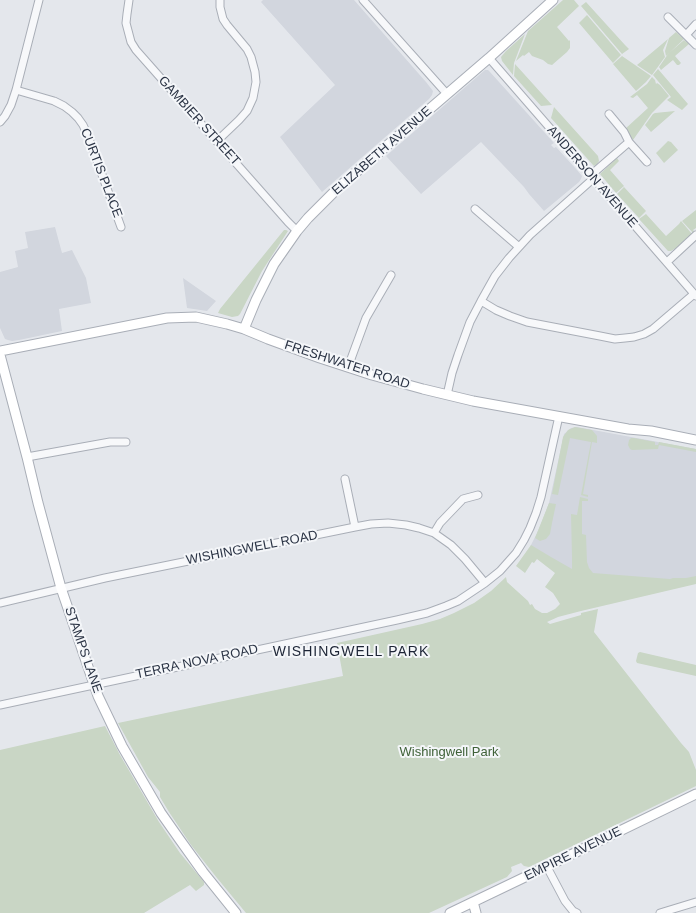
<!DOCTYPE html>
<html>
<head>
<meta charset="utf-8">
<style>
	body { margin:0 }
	canvas { display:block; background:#e4e7ec }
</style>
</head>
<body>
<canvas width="696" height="913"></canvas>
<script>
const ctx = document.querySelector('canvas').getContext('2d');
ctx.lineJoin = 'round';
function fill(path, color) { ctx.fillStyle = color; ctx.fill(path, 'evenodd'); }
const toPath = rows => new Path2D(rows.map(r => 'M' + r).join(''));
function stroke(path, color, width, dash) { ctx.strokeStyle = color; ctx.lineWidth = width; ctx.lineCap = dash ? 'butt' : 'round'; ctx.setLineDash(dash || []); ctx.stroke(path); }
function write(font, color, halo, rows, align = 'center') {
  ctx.font = font + ' Helvetica,sans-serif'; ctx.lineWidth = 4; ctx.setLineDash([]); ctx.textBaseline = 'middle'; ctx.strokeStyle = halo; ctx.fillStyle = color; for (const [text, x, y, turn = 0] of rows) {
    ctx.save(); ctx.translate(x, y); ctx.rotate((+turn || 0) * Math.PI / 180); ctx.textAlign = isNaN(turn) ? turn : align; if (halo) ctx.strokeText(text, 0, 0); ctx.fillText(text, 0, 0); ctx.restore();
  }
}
const built = toPath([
	[263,0,354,0,426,82,433,91,432,95,429,99,322,192,280,137,335,85,261,2],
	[485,70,488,70,490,72,554,143,551,145,554,148,556,147,577,170,582,176,581,179,579,182,544,211,529,194,524,187,481,142,421,194,386,156],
	[55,227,62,253,72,250,86,278,91,303,59,309,62,331,19,340,12,341,8,340,5,339,0,328,0,272,18,267,15,251,28,248,25,232],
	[183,278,216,301,207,311,187,308],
	[577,427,696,449,696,579,570,579,530,547,540,527,549,503,564,434,571,428]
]);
const green = toPath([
	[563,0,574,0,579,6,557,27,569,41,570,40,570,48,567,52,552,65,548,64,543,60,532,56,529,52,524,56,523,55,516,61,528,31],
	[586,2,625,45,629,49,622,54,581,6],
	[587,15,621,55,613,63,579,23],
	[676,32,684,39,666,56,665,51,669,38],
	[525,34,514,63,513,75,502,61,501,57,506,51],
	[668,39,663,50,665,57,652,75,637,65],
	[684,40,689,44,675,56,681,63,679,65,677,65,673,60,661,70,659,67,668,54],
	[622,56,651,76,646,82,636,91,613,64],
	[515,64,552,105,541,106,514,76],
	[658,69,688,104,682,110,667,100,671,97,653,75],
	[652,77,655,80,656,84,657,83,660,85,669,96,652,113,633,140,625,129,648,108,637,95,633,98,630,97,647,84],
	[554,107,598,156,599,161,597,164,594,166,593,165,551,118],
	[675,111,651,132,645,125,653,114,655,113],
	[668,141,671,142,678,150,664,163,656,153],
	[617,158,619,161,610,170,624,186,616,193,600,174],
	[624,187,646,211,639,218,617,194],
	[696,210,696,228,693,230,694,231,693,233,682,221],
	[646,214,666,236,679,224,681,221,692,234,676,248,671,251,668,251,639,219],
	[284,230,286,230,288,231,262,271,240,314,238,316,232,317,218,313,220,309],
	[575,427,592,430,597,436,597,443,592,442,583,494,588,495,588,497,581,495,591,442,570,438,558,495,552,494,563,437,568,430],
	[631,438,634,438,655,442,655,445,658,445,659,442,696,449,696,452,659,445,658,449,632,450,630,449,628,445,629,440],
	[580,497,588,499,588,501,582,501,582,534,586,535,587,562,589,568,593,573,670,579,673,578,686,578,696,576,696,584,581,611,558,617,547,622,550,624,581,615,581,613,598,609,594,632,681,743,689,752,696,770,696,786,529,867,524,866,521,863,511,867,512,871,507,877,429,913,246,913,217,878,191,845,169,812,160,797,160,792,148,777,118,723,343,676,337,643,422,624,440,619,454,613,474,603,491,591,506,577,507,582,528,601,530,605,532,604,535,609,542,613,547,613,555,609,560,604,553,593,545,587,555,573,537,559,534,563,532,562,525,573,516,566,531,545,551,557,572,569,572,557,571,514,577,515],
	[549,503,556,504,552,523,550,534,546,539,540,541,535,538],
	[640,652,696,665,696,676,637,663,636,661,638,653],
	[105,726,120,755,159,822,180,853,204,882,204,885,196,891,190,885,144,913,0,913,0,750]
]);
const street = toPath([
	[129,0,127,14,126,23,131,42,136,50,288,222,297,231],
	[363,0,447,94],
	[668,17,696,45],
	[686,35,696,24],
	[489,58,696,296],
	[16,90,54,101,64,106,72,112,78,118,83,125,88,136,121,227],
	[609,114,624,132,629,142,647,162],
	[0,122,5,116,11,105,16,90,39,0],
	[217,141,239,120,247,111,253,98,256,82,255,72,251,57,247,49,227,25,223,19,220,7,220,0],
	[591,175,629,142],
	[475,209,519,247],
	[667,262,696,235],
	[481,301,496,310,510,316,527,322,600,336,615,339,625,338,634,337,644,334,653,329,694,294],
	[348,367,366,318,391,275],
	[447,395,452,373,458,355,470,322,481,301,495,276,509,258,530,235,594,178],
	[27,457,110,442,126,442],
	[345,479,355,527],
	[434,533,440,523,463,499,478,495],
	[0,603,105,578,355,527,371,524,388,523,406,525,419,528,434,533,451,545,465,559,485,583],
	[0,705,397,620,427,613,446,606,458,601,485,583,500,571,516,553,524,540,530,528,536,513,541,497,559,416],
	[547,867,565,901,573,911,577,913],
	[660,913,696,902]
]);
const secondary = toPath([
	[244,329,256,300,274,264,297,231,308,218,340,186,489,58,553,0],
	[0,351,167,318,196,317,227,324,244,329,268,339,320,358,372,375,423,389,473,401,628,429,651,431,696,440],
	[0,355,27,457,38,503,61,588,98,696,122,746,161,813,180,840,203,872,236,913],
	[473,902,476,913],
	[450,913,523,878,696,794]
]);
const streetNames = [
	["GAMBIER STREET",199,121,48],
	["ELIZABETH AVENUE",382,151,-41],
	["CURTIS PLACE",101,173,69],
	["ANDERSON AVENUE",592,177,49],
	["FRESHWATER ROAD",347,365,18],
	["WISHINGWELL ROAD",252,548,-11],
	["STAMPS LANE",83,650,71],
	["TERRA NOVA ROAD",197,662,-12],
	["EMPIRE AVENUE",573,854,-26]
];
const parkNames = [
	["Wishingwell Park",449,752]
];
const neighbourhoodNames = [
	["WISHINGWELL PARK",351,652]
];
fill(built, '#d2d6de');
fill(green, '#c9d6c5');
stroke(street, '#a9aeb7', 9);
stroke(secondary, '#a9aeb7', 11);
stroke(street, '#f7f8fa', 7);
stroke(secondary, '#fff', 9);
write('13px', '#2b3445', '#f4f6f9', streetNames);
write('13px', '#3f6138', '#f4f6f9', parkNames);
ctx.letterSpacing = '1px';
write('14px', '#1d2536', '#f4f6f9', neighbourhoodNames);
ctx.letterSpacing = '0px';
</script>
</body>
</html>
